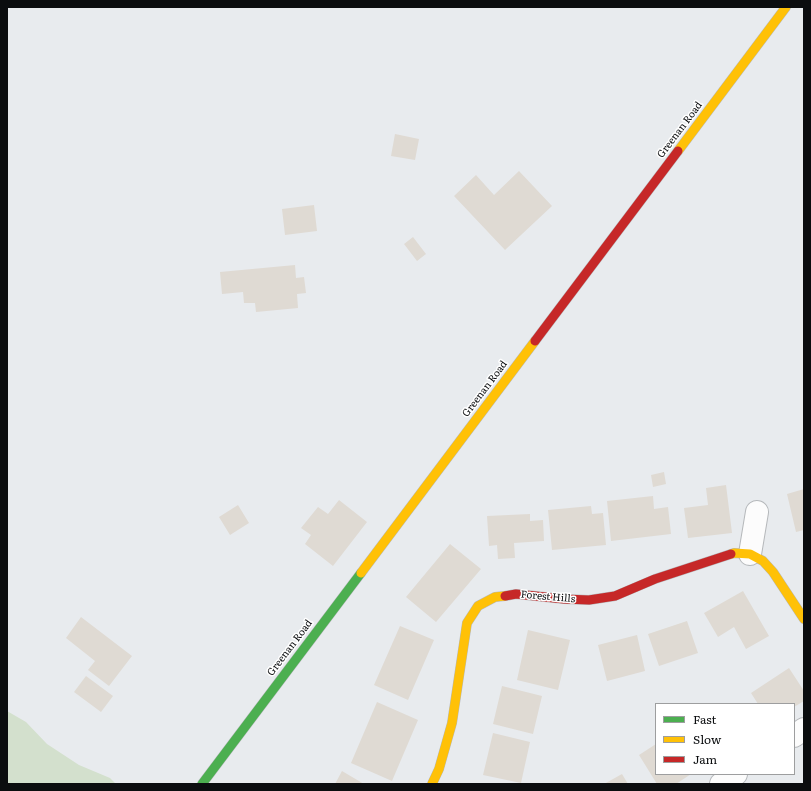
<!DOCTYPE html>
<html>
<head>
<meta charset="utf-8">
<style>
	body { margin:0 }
	#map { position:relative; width:811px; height:791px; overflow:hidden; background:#e8ebee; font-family:Literata,serif }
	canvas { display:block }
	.frame { position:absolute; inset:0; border:8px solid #0b0d0f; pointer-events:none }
	.legend { position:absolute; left:655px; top:703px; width:140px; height:72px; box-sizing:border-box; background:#fff; border:1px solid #9d9e9f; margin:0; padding:5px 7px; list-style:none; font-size:12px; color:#0b0d0f }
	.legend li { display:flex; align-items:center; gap:8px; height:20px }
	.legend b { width:20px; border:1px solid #9d9e9f }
</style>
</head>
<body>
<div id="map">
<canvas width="811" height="791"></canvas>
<div class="frame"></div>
<ul class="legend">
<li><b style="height:5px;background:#4caf50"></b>Fast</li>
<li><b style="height:5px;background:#ffc107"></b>Slow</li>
<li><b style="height:5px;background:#c62828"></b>Jam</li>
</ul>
</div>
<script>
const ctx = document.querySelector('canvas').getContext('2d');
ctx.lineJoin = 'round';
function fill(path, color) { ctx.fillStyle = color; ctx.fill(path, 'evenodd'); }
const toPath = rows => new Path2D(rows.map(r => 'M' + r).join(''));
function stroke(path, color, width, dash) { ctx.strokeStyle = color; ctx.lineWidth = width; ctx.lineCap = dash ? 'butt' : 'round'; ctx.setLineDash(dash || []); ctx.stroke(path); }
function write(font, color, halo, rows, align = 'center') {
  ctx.font = font + ' Literata,serif'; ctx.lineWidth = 3; ctx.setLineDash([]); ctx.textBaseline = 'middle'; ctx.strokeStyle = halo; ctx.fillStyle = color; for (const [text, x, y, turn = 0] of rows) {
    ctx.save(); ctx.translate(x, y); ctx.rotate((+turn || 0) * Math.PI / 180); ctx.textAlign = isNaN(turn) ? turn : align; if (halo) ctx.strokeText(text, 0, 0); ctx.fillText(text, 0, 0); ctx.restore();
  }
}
const green = toPath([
	[7,711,26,722,47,744,79,765,110,778,116,784,7,784]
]);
const building = toPath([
	[395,134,419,139,415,160,391,156],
	[519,171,552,206,505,250,454,196,476,175,494,195],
	[314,205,317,231,285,235,282,209],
	[413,237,426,254,417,261,404,244],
	[295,265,296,278,304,277,306,293,297,294,298,308,256,312,255,303,244,303,243,292,222,294,220,272],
	[664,472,666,484,653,487,651,475],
	[726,485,732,533,688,538,684,508,708,505,706,488],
	[804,489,804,530,796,532,787,494],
	[653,496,654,509,668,507,671,534,611,541,607,501],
	[339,500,367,522,333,566,305,544,311,535,301,528,318,507,328,514],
	[238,505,249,523,230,535,219,517],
	[591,506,592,514,603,513,606,545,552,550,548,510],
	[530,514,530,521,543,520,544,541,514,543,515,558,498,559,497,545,489,546,487,516],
	[450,544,481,569,436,622,406,597],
	[743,591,769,636,746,649,734,627,718,637,704,613],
	[81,617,132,656,109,686,88,670,95,661,66,638],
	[687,621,698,653,659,666,648,634],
	[400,626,434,640,408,700,374,685],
	[528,630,570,640,558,690,517,680],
	[637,635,645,671,607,681,598,645],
	[789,668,804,691,804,701,794,707,794,704,758,704,751,693],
	[86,676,113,696,101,712,74,692],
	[502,686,542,696,533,734,493,724],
	[377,702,418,720,392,781,351,763],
	[493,733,530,742,521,783,483,775],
	[656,744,656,774,691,774,676,784,657,784,639,755],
	[342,771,364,784,335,784],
	[622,774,628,784,604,784]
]);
const street = toPath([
	[750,554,757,512],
	[794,736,804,729],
	[721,784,736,774]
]);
const fast = toPath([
	[202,784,361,573]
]);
const slow = toPath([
	[678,151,786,7],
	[731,554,734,553,750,554,763,561,773,572,804,619],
	[361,573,535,341],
	[432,784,439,769,452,723,467,623,478,606,495,597,505,596]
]);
const jam = toPath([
	[535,341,678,151],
	[505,596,516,594,564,599,589,600,615,596,655,579,731,554]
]);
const streetNames = [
	["Greenan Road",680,130,-53],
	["Greenan Road",485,389,-53],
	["Forest Hills",548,597,5],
	["Greenan Road",290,648,-53]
];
fill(green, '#d3e0cd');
fill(building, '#dfdad3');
stroke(street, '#b5b8bb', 24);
stroke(fast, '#b5b8bb', 10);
stroke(slow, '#b5b8bb', 10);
stroke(jam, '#b5b8bb', 10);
stroke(street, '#fcfcfc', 22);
stroke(fast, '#4caf50', 9);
stroke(slow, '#ffc107', 9);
stroke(jam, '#c62828', 9);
write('10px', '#0b0d0f', '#fff', streetNames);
</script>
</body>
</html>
